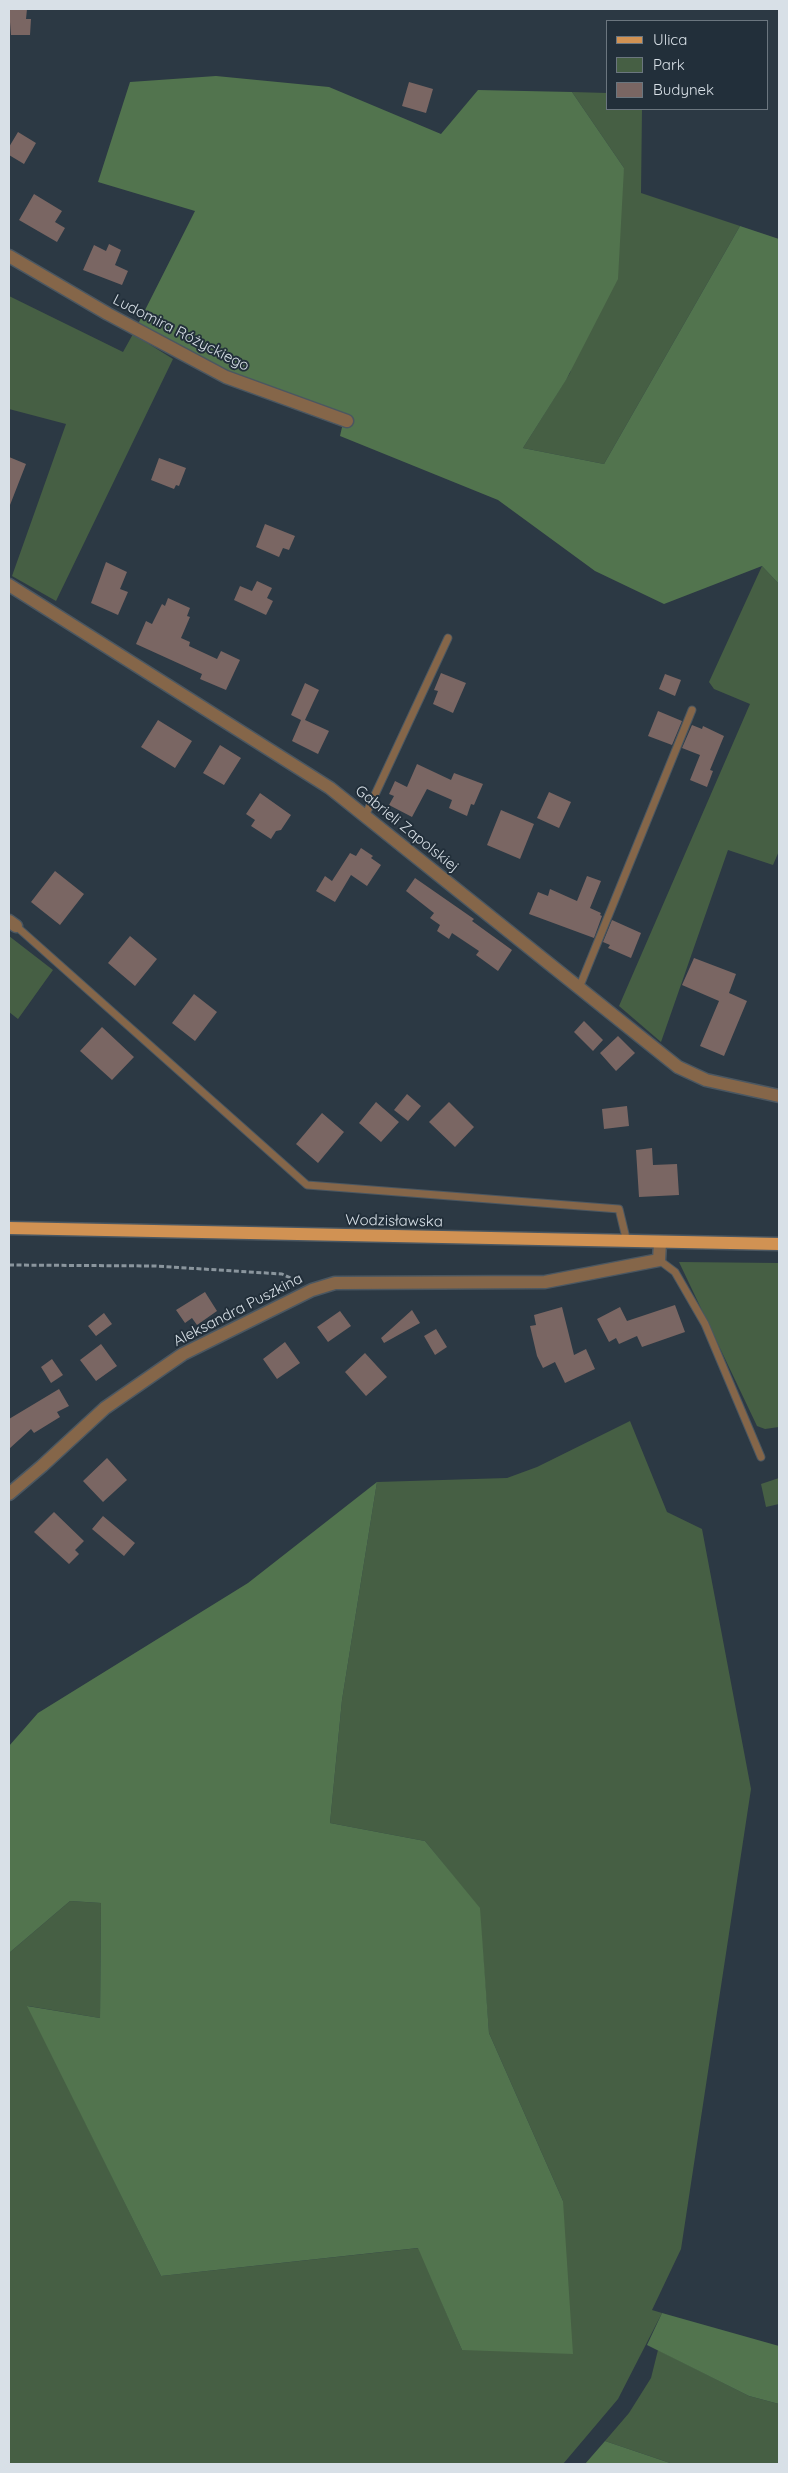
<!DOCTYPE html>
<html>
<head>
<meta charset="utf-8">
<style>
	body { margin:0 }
	#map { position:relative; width:788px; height:2473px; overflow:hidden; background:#2c3944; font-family:Quicksand,sans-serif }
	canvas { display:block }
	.frame { position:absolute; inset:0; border:10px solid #d8e0e7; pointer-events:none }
	.legend { position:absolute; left:606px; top:20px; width:162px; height:90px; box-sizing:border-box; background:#222f3a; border:1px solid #6b767f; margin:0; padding:6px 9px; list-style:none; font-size:15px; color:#d8e0e7 }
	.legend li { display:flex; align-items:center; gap:10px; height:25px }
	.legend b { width:25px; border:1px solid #6b767f }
</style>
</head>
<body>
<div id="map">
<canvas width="788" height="2473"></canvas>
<div class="frame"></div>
<ul class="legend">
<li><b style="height:6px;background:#d19253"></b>Ulica</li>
<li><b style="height:14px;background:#465f44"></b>Park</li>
<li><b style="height:14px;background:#7a6663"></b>Budynek</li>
</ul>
</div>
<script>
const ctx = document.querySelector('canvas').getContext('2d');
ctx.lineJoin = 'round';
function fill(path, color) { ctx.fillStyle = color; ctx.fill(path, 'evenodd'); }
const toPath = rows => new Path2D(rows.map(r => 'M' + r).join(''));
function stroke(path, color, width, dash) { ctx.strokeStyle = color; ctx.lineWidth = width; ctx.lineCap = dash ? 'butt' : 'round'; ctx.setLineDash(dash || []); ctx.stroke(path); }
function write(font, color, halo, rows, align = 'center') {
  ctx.font = font + ' Quicksand,sans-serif'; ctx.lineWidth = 4; ctx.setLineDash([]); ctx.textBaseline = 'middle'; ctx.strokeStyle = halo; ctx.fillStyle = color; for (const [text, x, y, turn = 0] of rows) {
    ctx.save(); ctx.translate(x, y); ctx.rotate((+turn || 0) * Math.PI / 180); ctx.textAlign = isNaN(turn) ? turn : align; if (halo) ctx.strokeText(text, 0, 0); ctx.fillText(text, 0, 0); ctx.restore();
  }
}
const green = toPath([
	[572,92,607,93,607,109,642,109,641,193,740,226,604,464,523,448,570,373,624,168],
	[9,296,123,352,133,334,173,359,56,601,12,576,66,424,9,409],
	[762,566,779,584,779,851,773,865,728,850,661,1042,619,1006,750,704,714,689,709,682],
	[9,936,53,970,18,1019,9,1012],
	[679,1262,779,1263,779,1427,765,1429,757,1426],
	[630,1421,667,1512,702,1529,751,1789,681,2249,652,2310,662,2313,618,2399,563,2464,9,2464,9,1953,70,1901,101,1903,100,2018,28,2006,161,2276,419,2248,462,2350,563,2201,489,2033,479,1908,425,1841,330,1823,342,1700,377,1482,507,1478,537,1467],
	[779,1478,779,1504,766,1507,761,1484],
	[658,2350,749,2396,779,2404,779,2464,673,2464,605,2441,629,2413,651,2378]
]);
const forest = toPath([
	[216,76,329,87,441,134,478,90,572,92,624,168,618,279,566,380,523,448,604,464,740,226,779,239,779,584,762,566,664,604,595,571,498,500,340,436,345,414,225,372,138,324,195,211,98,182,130,82],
	[377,1482,342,1700,330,1823,425,1841,480,1908,489,2033,563,2201,573,2354,462,2350,418,2248,161,2276,27,2006,100,2018,101,1903,70,1901,9,1953,9,1746,38,1713,248,1583],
	[662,2313,779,2346,779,2404,749,2396,647,2345],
	[605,2441,673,2464,585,2464]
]);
const building = toPath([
	[9,9,27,9,26,19,31,19,30,35,11,35],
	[409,82,433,89,426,113,402,106],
	[18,132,36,143,24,164,9,155,9,147],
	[34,194,62,211,55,222,65,228,57,242,19,220],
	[109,244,121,250,115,265,128,271,122,285,83,270,94,245,106,251],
	[9,457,26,464,10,505,9,505],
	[159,458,186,468,179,486,176,485,174,489,151,480],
	[265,524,295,536,289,550,283,548,279,557,256,547],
	[106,562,127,572,120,589,128,592,118,615,91,603],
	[257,581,272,588,267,598,273,601,266,615,234,600,240,586,252,591],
	[168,598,190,608,187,616,190,617,181,638,190,642,189,646,217,659,221,651,240,660,226,690,200,679,202,674,136,644,146,621,152,624,162,604,165,606],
	[441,673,466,683,453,713,433,704,438,691,434,690],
	[665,674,681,680,675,696,659,689],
	[305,683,319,690,305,720,329,731,318,754,292,741,301,720,291,715],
	[658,711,682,721,672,745,648,736],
	[158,720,192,741,175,768,141,747],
	[692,725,702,729,703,726,724,736,710,770,713,771,707,787,690,780,700,755,682,748],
	[220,745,241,758,224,785,203,773],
	[417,764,451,780,454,773,483,784,474,805,471,804,467,816,449,808,452,800,427,789,412,817,389,805,394,796,389,794,395,781,407,787],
	[549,792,571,802,559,828,537,818],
	[260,793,291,815,281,830,276,831,271,839,251,826,255,820,246,814],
	[501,810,534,824,520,859,487,845],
	[361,848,373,856,371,858,381,865,367,886,351,875,335,902,316,891,325,876,332,881,350,853,356,856],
	[55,871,84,894,60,925,31,902],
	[587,876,601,881,590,908,601,913,600,915,602,916,594,938,529,914,538,892,548,896,550,889,577,901],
	[415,878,474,919,472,921,512,950,498,971,476,955,479,951,452,933,449,939,437,931,440,925,430,918,434,913,406,891],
	[612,920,641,933,631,958,608,948,610,945,603,942],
	[130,936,157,959,135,986,108,963],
	[694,958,736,974,729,993,747,1001,724,1056,700,1046,719,1001,682,985],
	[194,994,217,1012,195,1041,172,1023],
	[584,1021,603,1040,593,1051,574,1032],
	[102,1027,134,1057,112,1080,80,1051],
	[618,1036,635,1053,616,1071,600,1053],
	[407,1094,421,1106,408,1121,394,1110],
	[376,1102,399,1122,381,1142,359,1123],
	[449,1102,474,1127,455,1147,429,1122],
	[627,1106,629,1126,604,1129,602,1109],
	[322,1113,344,1132,318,1163,296,1144],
	[652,1148,653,1165,677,1164,679,1195,639,1197,636,1150],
	[205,1292,217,1311,197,1325,192,1318,185,1323,176,1310],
	[675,1305,685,1332,642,1347,637,1336,619,1344,616,1338,609,1342,597,1319,620,1307,627,1321],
	[562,1307,574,1355,586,1349,595,1369,565,1383,555,1362,543,1368,537,1356,530,1326,536,1325,534,1315],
	[412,1310,420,1323,384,1343,381,1338],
	[340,1311,351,1326,328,1342,317,1327],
	[104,1313,112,1324,96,1336,88,1326],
	[436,1329,447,1347,435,1355,424,1336],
	[285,1342,300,1363,277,1379,263,1359],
	[101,1344,117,1366,96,1381,80,1360],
	[365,1353,387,1377,366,1396,345,1372],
	[52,1359,63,1375,51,1383,41,1367],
	[59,1389,69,1406,57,1412,60,1417,34,1433,31,1429,9,1449,9,1419],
	[107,1458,127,1480,103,1502,83,1481],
	[54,1512,84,1541,75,1550,79,1554,69,1564,34,1532],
	[103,1516,135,1543,124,1556,92,1529]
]);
const path = toPath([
	[9,1265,155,1266,282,1274,297,1281]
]);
const service = toPath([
	[365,816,448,638],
	[16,926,307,1185,619,1209,627,1242],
	[579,988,692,710],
	[659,1260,675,1272,705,1324,761,1457]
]);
const minor = toPath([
	[9,256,108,314,226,377,347,421],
	[9,585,330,788,678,1067,706,1080,779,1096],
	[9,921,16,926],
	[9,1494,42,1466,105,1408,183,1354,312,1290,335,1283,545,1282,659,1260,660,1243]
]);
const primary = toPath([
	[9,1228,779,1244]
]);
const streetNames = [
	["Ludomira Różyckiego",181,333,27],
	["Gabrieli Zapolskiej",407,829,39],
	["Wodzisławska",394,1221,1],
	["Aleksandra Puszkina",238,1310,-27]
];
fill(green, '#465f44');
fill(forest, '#52744e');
fill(building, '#7a6663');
stroke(service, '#4b5761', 9);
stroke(minor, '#4b5761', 15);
stroke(primary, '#4b5761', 15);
stroke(path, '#8a959d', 3, [5, 2.5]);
stroke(service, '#856649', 7);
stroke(minor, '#856649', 12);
stroke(primary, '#d19253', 12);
write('15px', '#d8e0e7', '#222f3a', streetNames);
</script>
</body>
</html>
